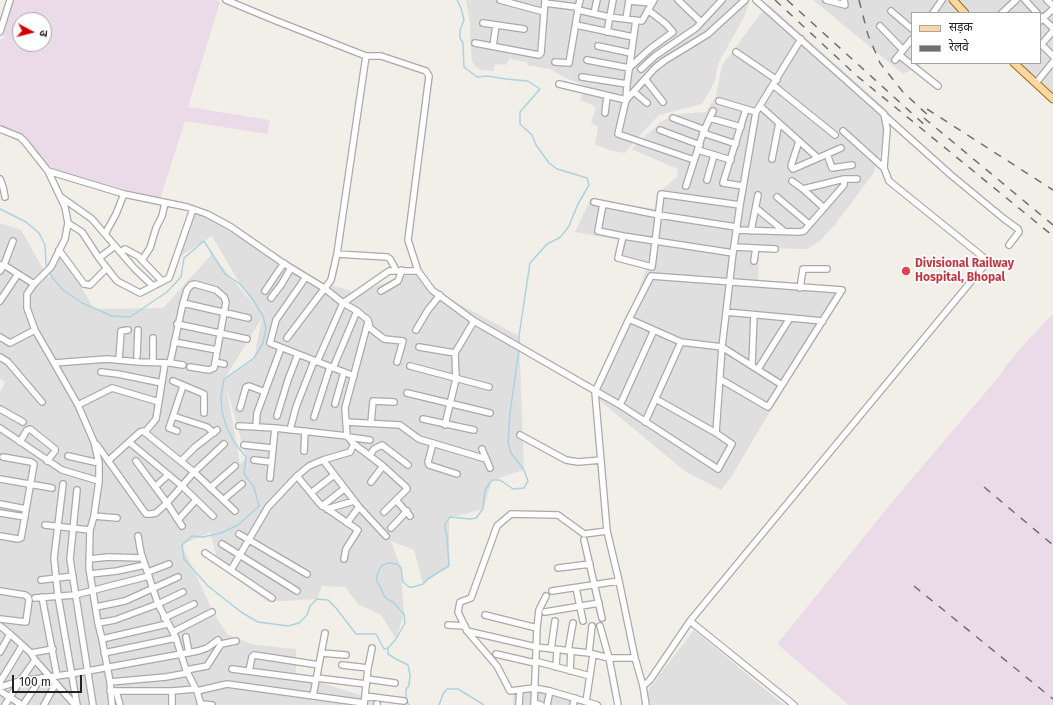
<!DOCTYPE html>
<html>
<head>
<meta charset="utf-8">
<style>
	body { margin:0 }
	#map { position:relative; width:1053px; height:705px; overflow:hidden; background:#f2efe9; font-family:"Fira Sans","Noto Sans Devanagari",sans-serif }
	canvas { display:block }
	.legend { position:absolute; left:911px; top:12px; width:130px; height:52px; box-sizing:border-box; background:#fff; border:1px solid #a7a7a7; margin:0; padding:5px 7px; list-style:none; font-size:12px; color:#222 }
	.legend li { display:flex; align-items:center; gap:8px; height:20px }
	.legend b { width:20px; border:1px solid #a7a7a7 }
	.north { position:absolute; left:12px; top:12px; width:40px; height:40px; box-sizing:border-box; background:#fff; border:1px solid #a7a7a7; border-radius:50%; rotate:97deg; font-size:11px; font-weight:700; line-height:16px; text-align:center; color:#222 }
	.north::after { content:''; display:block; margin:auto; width:14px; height:18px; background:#d40000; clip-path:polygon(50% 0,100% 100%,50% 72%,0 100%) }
	.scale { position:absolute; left:12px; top:675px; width:70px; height:18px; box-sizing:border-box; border:2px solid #222; border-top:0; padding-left:5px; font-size:12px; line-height:14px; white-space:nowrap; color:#222; -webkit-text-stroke:3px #fff; paint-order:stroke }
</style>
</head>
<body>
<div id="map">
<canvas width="1053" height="705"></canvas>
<ul class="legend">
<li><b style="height:5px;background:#fcd6a4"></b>सड़क</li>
<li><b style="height:5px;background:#707070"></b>रेलवे</li>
</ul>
<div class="north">उ</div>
<div class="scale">100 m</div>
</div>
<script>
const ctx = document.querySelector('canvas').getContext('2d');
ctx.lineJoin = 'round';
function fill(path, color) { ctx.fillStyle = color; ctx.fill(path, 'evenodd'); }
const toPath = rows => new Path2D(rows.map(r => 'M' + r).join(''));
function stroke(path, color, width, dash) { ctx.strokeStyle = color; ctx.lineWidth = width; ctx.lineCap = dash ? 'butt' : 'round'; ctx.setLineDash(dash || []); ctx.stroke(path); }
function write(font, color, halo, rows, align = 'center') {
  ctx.font = font + ' "Fira Sans",sans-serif'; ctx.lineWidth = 3.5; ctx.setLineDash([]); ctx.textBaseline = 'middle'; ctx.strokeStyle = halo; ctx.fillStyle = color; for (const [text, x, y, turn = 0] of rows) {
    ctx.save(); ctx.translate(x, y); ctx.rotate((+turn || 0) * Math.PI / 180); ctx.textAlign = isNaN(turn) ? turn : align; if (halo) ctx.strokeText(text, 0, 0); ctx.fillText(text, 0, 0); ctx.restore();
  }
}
const residential = toPath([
	[466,0,750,0,744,17,719,62,714,83,702,104,659,115,637,138,625,153,609,150,595,144,598,127,591,123,596,107,580,100,586,86,566,78,550,69,527,65,527,62,509,59,506,65,495,64,494,71,482,70,476,67,472,61,470,41,470,22],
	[813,0,1053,0,1053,96,1019,63,1040,63,1040,13,912,13,912,63,924,63,903,74],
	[768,4,885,108,890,114,881,152,873,174,837,222,820,241,807,249,759,248,758,282,798,284,842,287,846,289,844,293,772,408,731,477,721,490,686,472,599,400,591,394,594,386,636,298,646,269,615,261,619,240,575,232,591,198,655,209,658,193,677,177,678,169,631,149,662,121,678,114,706,112,716,96,722,65],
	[193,210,307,277,357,293,415,272,433,290,519,336,524,470,492,480,483,509,449,518,449,566,423,584,414,550,391,541,401,568,404,614,396,639,381,615,358,604,345,587,322,586,317,599,268,602,219,566,210,532,182,545,214,614,228,635,255,645,296,649,296,675,373,699,374,705,0,705,0,393,5,382,0,379,0,223,21,230,49,279,61,252,94,309,163,308,212,254,257,309,240,284,212,236,176,259],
	[262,318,254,358,225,378],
	[226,386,246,457,241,464,240,463],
	[694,630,784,705,649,705,648,692,650,687,655,682,659,675],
	[535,686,577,697,604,705,513,705,513,691]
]);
const industrial = toPath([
	[13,0,216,0,220,2,188,107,270,120,267,134,185,121,160,199,56,170,46,164,22,135,17,132,0,126,0,39,3,39],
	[20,20,44,20,44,44,20,44],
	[1053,314,1053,705,849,705,777,644,898,495,1002,373,1006,366,1024,344]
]);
const stream = toPath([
	[457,0,461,8,464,20,460,30,460,38,463,43,464,67,477,77,487,76,506,79,528,81,540,89,520,112,520,124,532,135,536,145,549,163,557,169,587,178,589,185,578,204,569,226,563,234,559,238,547,244,530,263,519,336,519,345],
	[0,209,26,222,39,233,45,245,46,264,52,277,63,290,82,303,112,316,130,317,167,292,181,277,184,258,204,241,225,274,240,284,251,297,263,316,266,328,263,343,254,358,224,379,221,397,222,412,227,428,234,442,246,457,244,474,254,487,259,506,238,525,221,533,203,537,192,536,182,545,184,559,208,586,241,612,258,622,288,626,299,623,307,615,310,606,317,599,328,600,336,608,356,634,376,634,384,649,388,648],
	[409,705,406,700,406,689,409,686,410,675,408,665,396,659,388,654,388,648,396,639,405,623,404,614,393,602,387,599,383,594,381,588,377,582,377,575,380,568,383,565,389,563,397,564,401,568,403,582,409,587,413,587,423,584,429,578,449,566,447,536,445,528,445,525,449,518,451,517,470,519,476,518,483,509,485,490,492,480,500,480,513,489,524,488,528,481,524,470,511,453,508,443,510,413,519,349],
	[439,705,443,694,447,689,458,689,484,705]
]);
const minor = toPath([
	[226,0,274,20,366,56,337,254,331,280,287,338],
	[500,0,544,12],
	[678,0,701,22],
	[826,0,845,5,844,0],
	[1025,0,1037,13],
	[1047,0,1053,6],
	[629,1,652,3],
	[545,3,576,7,578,10,609,17,642,21,654,0],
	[578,8,580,0],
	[891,11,912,29],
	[594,13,597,0],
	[933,13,942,0],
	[1002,13,1016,0],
	[1040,16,1053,28],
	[626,19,629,0],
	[636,20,627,84,626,100,618,134,694,160],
	[1040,21,1053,9],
	[483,23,524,29],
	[576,25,633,37],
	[880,26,903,50],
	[0,32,10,0],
	[607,32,613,0],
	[475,43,539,55,541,53,545,0],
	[1040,43,1053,56],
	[1041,45,1053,31],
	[493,46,496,25],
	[598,46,631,53],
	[736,52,777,80],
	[899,55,938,86],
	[366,56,381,56,426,71,429,76,408,240,418,271],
	[587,60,629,68,651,48,673,32,666,24,648,10],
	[895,60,912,39],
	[555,62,569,63,578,10],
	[641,69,655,56,696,28,722,0],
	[582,77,627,84],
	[645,79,663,102],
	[1036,83,1053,62],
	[559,84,626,100,655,68,664,61,708,34,745,0],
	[773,85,835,135],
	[634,92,647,103],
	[719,101,756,112],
	[760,106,818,158],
	[605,113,607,96],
	[884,115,951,175,1003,218,1018,229,1019,232,1009,245],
	[673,118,705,130],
	[710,118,741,127],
	[0,129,20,137,25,142,48,171,65,207,68,223,65,239,51,267,34,284,27,294,27,308,35,330,78,405,94,442,99,463,99,481,94,516,90,530,89,568,98,623,102,639,110,682,112,705],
	[660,130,700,145],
	[843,131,884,168],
	[703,133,736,144],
	[799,141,791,166,793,169,841,148],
	[698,150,731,160],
	[827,154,832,168,852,165],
	[772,159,779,123],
	[48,171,124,194,187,207,207,214,231,227,283,263,324,288,343,303,357,311,368,320,370,328,384,339,403,341,397,362],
	[0,179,3,187,5,197],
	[707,180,714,155],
	[792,181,803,189,824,208],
	[686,186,703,133,713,111],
	[743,186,723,183,746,109],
	[803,189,844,179,857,179],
	[61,197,92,219,134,268,153,286],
	[777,197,809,224],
	[594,202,659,215,736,227],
	[603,204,598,231,623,236,733,253],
	[756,208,784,231],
	[68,223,82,232,99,258,117,281,140,293,169,278,193,209],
	[736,230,799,232,804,231,844,185,844,179],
	[751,231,758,195],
	[105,234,116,214,124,194],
	[623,236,618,258,652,267,661,194,740,205],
	[734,247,775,249],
	[59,250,84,284,90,285,106,269],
	[120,252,125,249,138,256,162,281],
	[337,254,387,257,390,259,396,270],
	[99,258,115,246],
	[142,260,150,248,156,228,162,216,165,203],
	[754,261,756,248],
	[0,265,4,265,34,284],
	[0,271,4,265,13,241],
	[306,277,276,320,270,343,354,376],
	[800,288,803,269,827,269],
	[265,291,284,263],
	[381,291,398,281,402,270],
	[271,298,281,285,291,268],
	[0,301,18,274],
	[183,303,187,290,191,285,195,284,216,290,224,297,226,302,214,368,209,370,190,367],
	[726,312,823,321],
	[629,319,681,342,722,347,782,385],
	[368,322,345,408,347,436,354,444,383,466,406,487,407,489,384,512],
	[177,324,247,339],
	[416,330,428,310,440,295],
	[0,337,10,343,35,330],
	[153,338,153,362],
	[174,342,217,350],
	[419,347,455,353],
	[137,356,138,330],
	[0,357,8,362,42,402],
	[119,360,121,331,128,330],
	[215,362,224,364],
	[317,362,343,303,389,271,418,271,432,290,474,321,620,405,718,469,732,444,716,433,656,399],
	[54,363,107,359,139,362,170,363,183,365],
	[170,363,183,303,248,318],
	[752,364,754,315],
	[410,366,489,387],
	[333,368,357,311],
	[758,369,790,318],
	[101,372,118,374,162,383],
	[173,381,204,394,204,413],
	[407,393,490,413],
	[335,404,344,372],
	[78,405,112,388,159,402],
	[620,405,654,330],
	[240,408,246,387,249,386,265,392],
	[0,409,23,422],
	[173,416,207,427,214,433],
	[277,416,288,380,298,354],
	[314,417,330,367],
	[423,419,474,430],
	[346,422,400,425,419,439,486,459],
	[645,422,681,342],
	[371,423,373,401,394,402],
	[445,425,456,379,455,353,474,321],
	[239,426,275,428,347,436],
	[256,427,257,413,281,348],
	[0,428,62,470,99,481],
	[290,430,296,407,314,361],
	[177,431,169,428,183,386],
	[145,432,156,419,165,363],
	[716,433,722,347,733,253,740,205,756,112,801,39],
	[520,435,566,460,578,462,601,460],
	[348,437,370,440],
	[20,442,27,430,30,429,55,449,55,451,47,461],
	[129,442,182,486,213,516],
	[433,443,428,462,429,465,457,474],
	[97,445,146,514,151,514,156,513,167,503,194,472,224,444],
	[244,445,272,448],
	[482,449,490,468],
	[304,451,305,431],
	[370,455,374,449,382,445,408,465],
	[68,456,99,463],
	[254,460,271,462],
	[323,460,359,507,386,536],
	[108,461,140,432,143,431,194,472,235,511],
	[136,461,167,503,182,526],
	[181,461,195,447,217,430],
	[297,476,320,504,358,530,346,549,344,559],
	[270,478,275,428],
	[0,479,52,488],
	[371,482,383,466],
	[63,484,54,558,58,596,77,705],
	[155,487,168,475],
	[210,488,235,466],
	[77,490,70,559,93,705],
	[311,493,334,475],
	[223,500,242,484],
	[396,500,410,516],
	[0,504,26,509],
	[322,506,344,489],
	[327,509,354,501],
	[0,513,25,517],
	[94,516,117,518],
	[178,520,196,500],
	[347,523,359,507],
	[45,525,90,530],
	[391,528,407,511],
	[239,534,307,574],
	[0,536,18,539,21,538,34,464,31,462,3,457],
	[138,536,141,553,158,604,176,638,186,670,197,691,201,705],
	[584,540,602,618],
	[222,544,297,591],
	[205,553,272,598],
	[89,559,109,557,142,558],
	[558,568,590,564],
	[231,570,268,507,297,476,309,466,323,460,350,452,354,444],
	[148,572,169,564],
	[90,574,117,571,145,565],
	[41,580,73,576],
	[576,588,583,621],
	[0,591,25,595,28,597,29,600,26,622,0,619],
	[552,591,619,581],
	[42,597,57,676],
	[35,598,75,595,149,576],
	[96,607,125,601,178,577],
	[545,612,599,603],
	[485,615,537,628],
	[164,618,194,604],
	[690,621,794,705],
	[98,623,115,620,158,604,183,592],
	[448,625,465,626],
	[0,626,10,634,31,653,35,660,75,705],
	[600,626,609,658,618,705],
	[467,631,536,647,589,653,609,658,635,658],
	[173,632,212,612],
	[186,637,189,653],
	[102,639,167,624],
	[551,649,555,621],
	[568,651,573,623],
	[0,652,10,634],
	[31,653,53,649],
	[104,653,176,638],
	[321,653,346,655],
	[589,653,592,626],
	[496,654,535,663],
	[535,661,590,676],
	[342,665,368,668],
	[556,667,557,650],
	[232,669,316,680],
	[186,670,207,666,221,644,236,641],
	[249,671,252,657,254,655,319,665],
	[570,671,571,651],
	[317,678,366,684],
	[367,679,395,683],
	[0,682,22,646],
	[110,682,166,677,188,673],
	[643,686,650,680,690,621,988,261,889,181,884,168,887,129,884,114,756,0],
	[0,687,20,681,71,674,198,651,207,648,218,640],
	[0,691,22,705],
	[110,691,172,691,196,689],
	[116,691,120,705],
	[172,691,172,705],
	[197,691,227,684,364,703],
	[313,696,325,633],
	[365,696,404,701],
	[586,702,593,655],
	[534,703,541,705],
	[201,704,212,705],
	[377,704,377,705],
	[5,705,20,681,35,660],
	[23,705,41,678],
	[44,705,56,683],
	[364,705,368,668,372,648],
	[519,705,520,690],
	[534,705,537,628,539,610,546,596],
	[547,705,550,691],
	[573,705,575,698],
	[597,705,550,691,534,688,510,691,497,666,467,631,458,612,460,602,471,598,497,526,511,514,558,515,584,534,607,531],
	[646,705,643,686,635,658,619,581,607,531,595,392,629,319,651,276,842,290,768,407,720,379]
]);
const major = toPath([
	[953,0,965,13],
	[1014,63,1053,99]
]);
const rail = toPath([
	[775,0,857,76,1053,236],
	[787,0,927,127],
	[859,0,868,35,880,63,903,92,932,119],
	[927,109,1053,190],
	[924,118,1053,225],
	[984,487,1053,545],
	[914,586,1053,699]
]);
const markers = [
	[906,271,5,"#e0444e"]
];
const healthNames = [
	["Divisional Railway",915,264],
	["Hospital, Bhopal",915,278]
];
fill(residential, '#e0dfdf');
fill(industrial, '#ebdbe8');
stroke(stream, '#aad3df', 1.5);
stroke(minor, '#a9a9a9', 8);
stroke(major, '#a06b00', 9);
stroke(minor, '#fff', 5.5);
stroke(major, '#fcd6a4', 7);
stroke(rail, '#707070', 1.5, [8, 8]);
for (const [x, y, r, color] of markers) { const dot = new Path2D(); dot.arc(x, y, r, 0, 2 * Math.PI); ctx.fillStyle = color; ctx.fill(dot); stroke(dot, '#fff', 1.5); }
write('bold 12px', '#be3a42', '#fff', healthNames, 'left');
</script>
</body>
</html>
